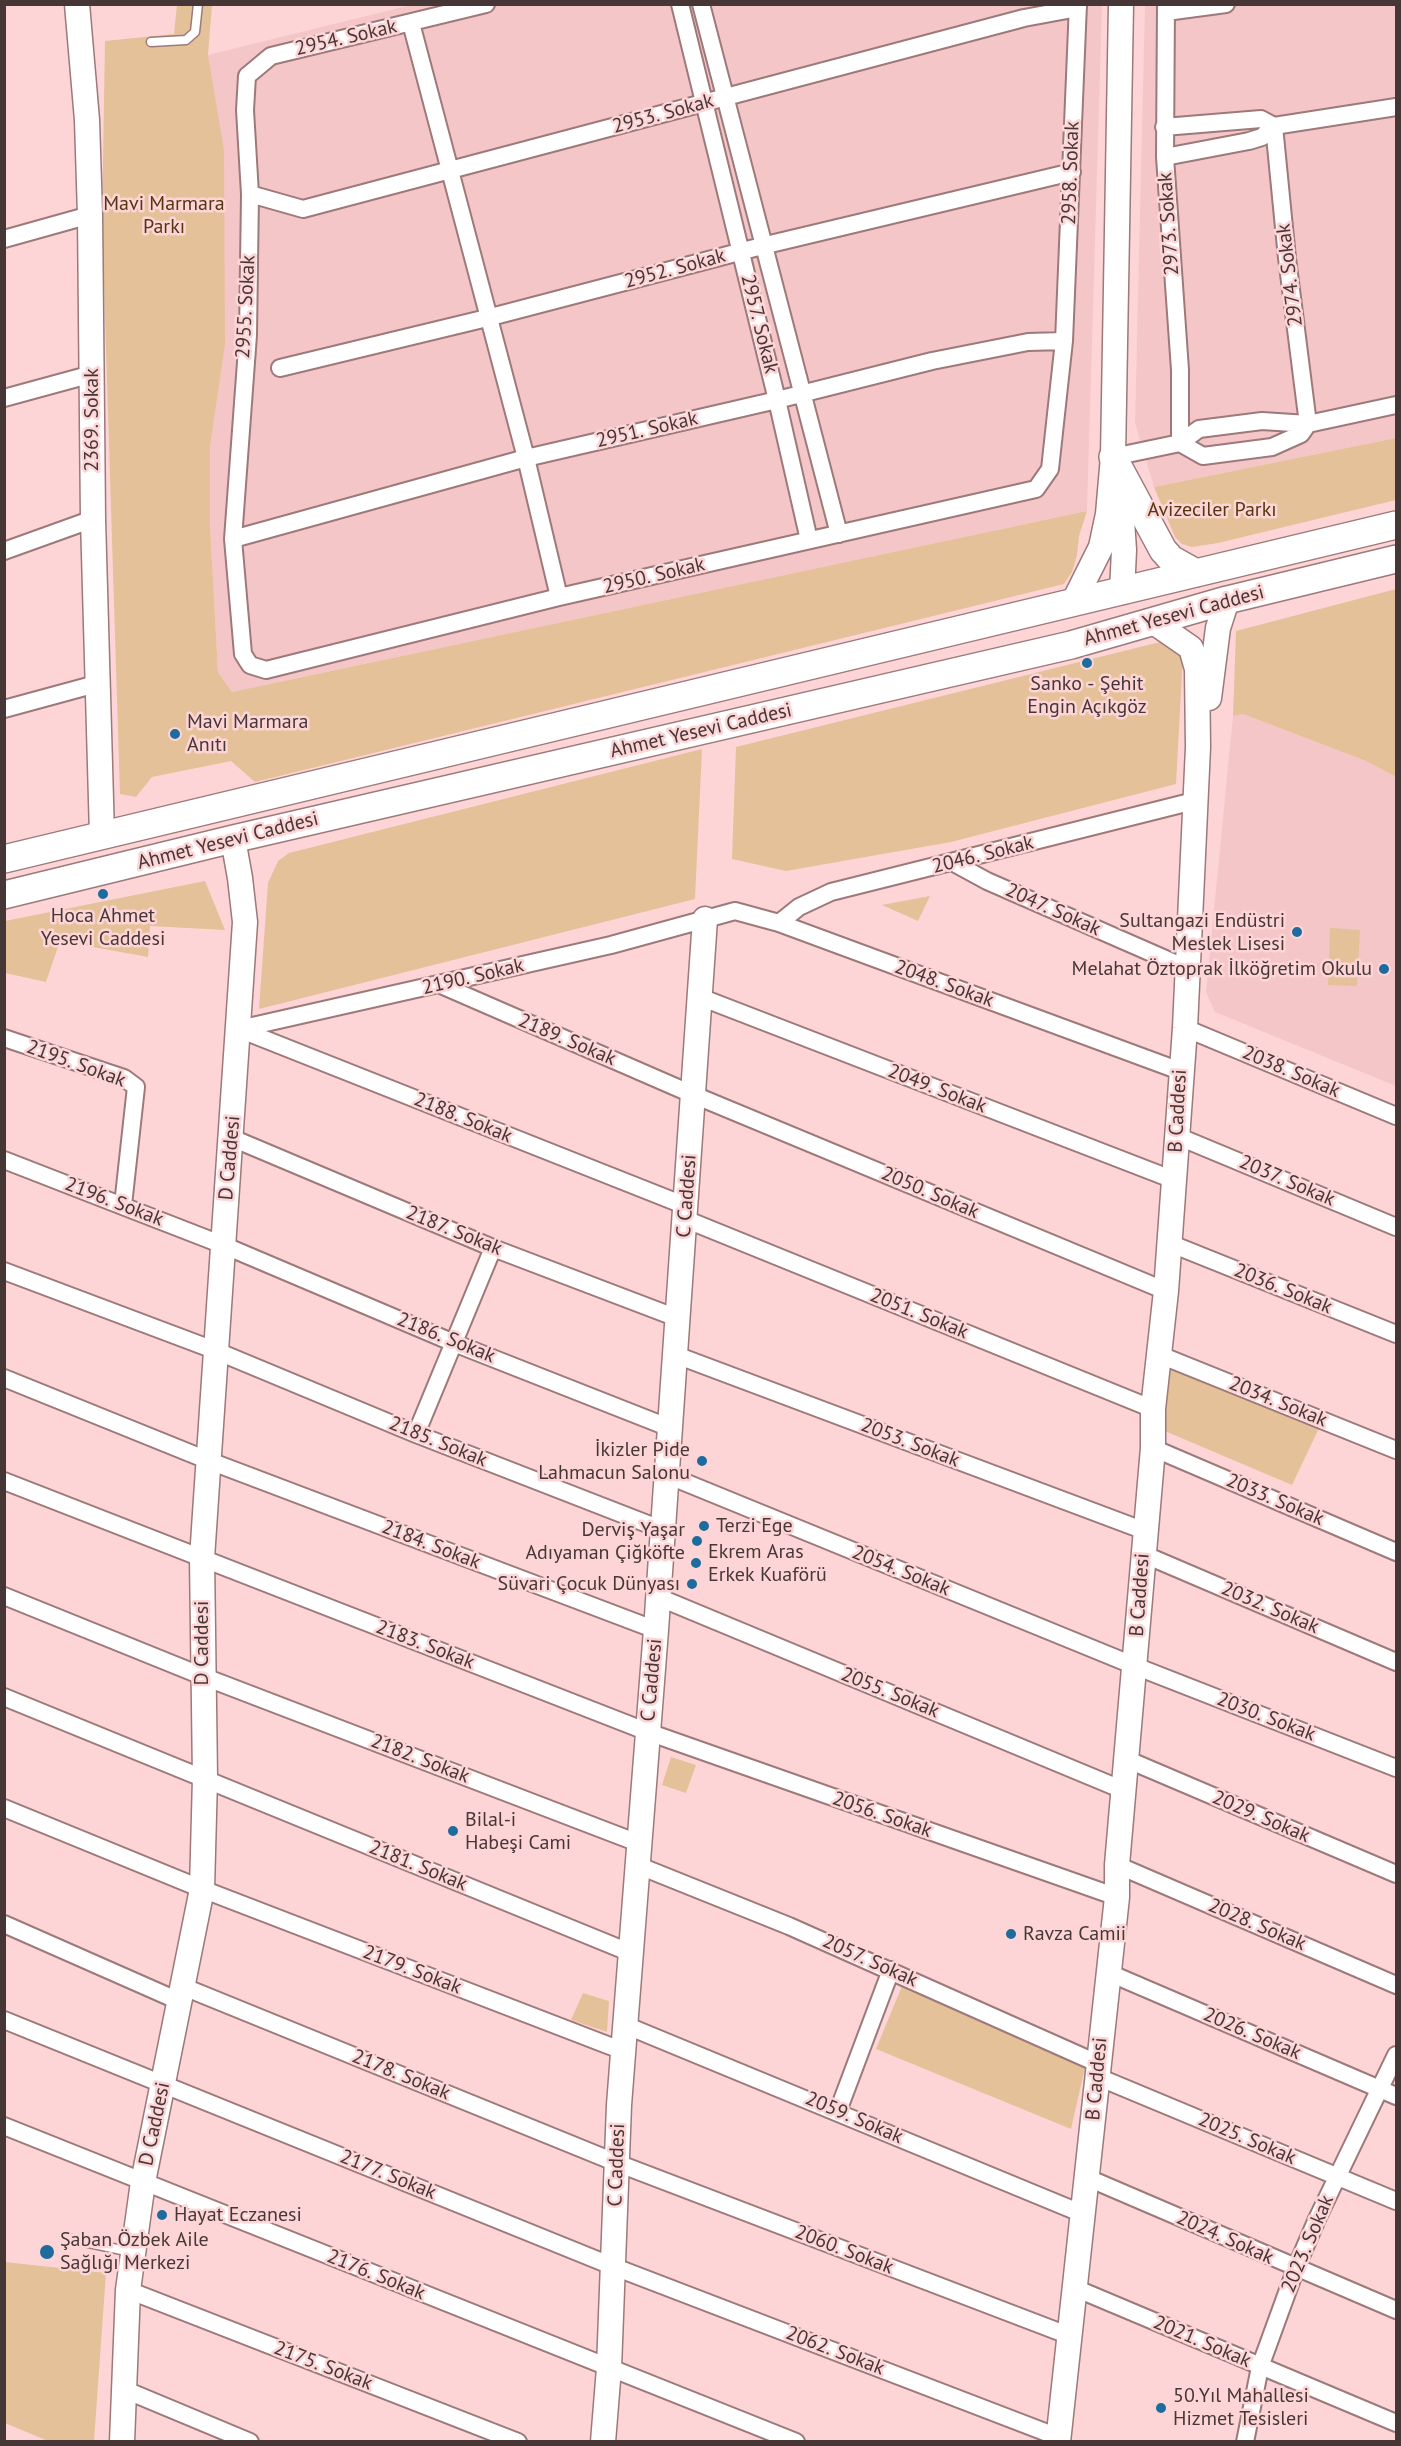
<!DOCTYPE html>
<html>
<head>
<meta charset="utf-8">
<style>
	body { margin:0 }
	#map { position:relative; width:1401px; height:2446px; overflow:hidden; background:#fdd5d6; font-family:"PT Sans",sans-serif }
	canvas { display:block }
	.frame { position:absolute; inset:0; border:6px solid #463636; pointer-events:none }
</style>
</head>
<body>
<div id="map">
<canvas width="1401" height="2446"></canvas>
<div class="frame"></div>
</div>
<script>
const ctx = document.querySelector('canvas').getContext('2d');
ctx.lineJoin = 'round';
function fill(path, color) { ctx.fillStyle = color; ctx.fill(path, 'evenodd'); }
const toPath = rows => new Path2D(rows.map(r => 'M' + r).join(''));
function stroke(path, color, width, dash) { ctx.strokeStyle = color; ctx.lineWidth = width; ctx.lineCap = dash ? 'butt' : 'round'; ctx.setLineDash(dash || []); ctx.stroke(path); }
function write(font, color, halo, rows, align = 'center') {
  ctx.font = font + ' "PT Sans",sans-serif'; ctx.lineWidth = 5; ctx.setLineDash([]); ctx.textBaseline = 'middle'; ctx.strokeStyle = halo; ctx.fillStyle = color; for (const [text, x, y, turn = 0] of rows) {
    ctx.save(); ctx.translate(x, y); ctx.rotate((+turn || 0) * Math.PI / 180); ctx.textAlign = isNaN(turn) ? turn : align; if (halo) ctx.strokeText(text, 0, 0); ctx.fillText(text, 0, 0); ctx.restore();
  }
}
const built = toPath([
	[415,4,1102,5,1087,511,232,692,218,672,210,525,210,447,225,345,208,55],
	[1145,5,1396,5,1396,438,1154,487,1135,423],
	[1243,714,1366,761,1396,777,1396,1086,1215,1012,1206,992,1233,716]
]);
const green = toPath([
	[177,5,212,5,208,55,224,150,225,345,210,447,210,525,218,672,232,692,1087,511,1079,536,1077,555,1072,572,1064,584,255,782,231,761,152,777,136,797,120,794,102,221,105,41,174,34],
	[1396,438,1396,500,1218,543,1192,547,1182,544,1175,537,1154,487],
	[1396,589,1396,777,1366,761,1243,714,1233,716,1236,631],
	[1160,642,1183,655,1176,784,951,842,786,871,732,859,736,747],
	[702,749,695,899,259,1009,268,883,278,861,289,853],
	[205,881,225,930,150,926,148,957,60,941,46,982,5,973,5,921],
	[930,896,918,921,882,905],
	[1330,928,1360,930,1357,986,1328,985],
	[1165,1362,1321,1424,1292,1485,1160,1429],
	[671,1757,696,1765,686,1793,662,1785],
	[902,1986,1087,2059,1071,2129,876,2049],
	[583,1993,609,2001,607,2032,571,2020],
	[5,2262,106,2273,94,2441,48,2441,5,2423]
]);
const lane = toPath([
	[151,42,186,40,195,32,198,4],
	[70,2239,131,2252]
]);
const street = toPath([
	[486,4,271,56,247,76,245,110,250,194,248,335,233,539,243,654,250,665,266,670,559,597,1036,489,1050,469,1064,341,1078,4],
	[680,4,777,400,809,540],
	[701,4,839,534],
	[1166,4,1165,157,1180,370,1180,443],
	[1166,12,1226,4],
	[411,23,526,458,559,597],
	[1274,126,1287,258,1308,424],
	[1274,126,1396,107],
	[1164,127,1261,119,1274,126],
	[1165,157,1249,141,1262,137,1274,126],
	[250,194,303,209,1024,18,1078,8],
	[4,239,90,215],
	[280,368,487,318,762,246,1072,172],
	[4,398,92,374],
	[1180,443,1203,456,1272,447,1301,434,1308,424],
	[1113,457,1180,443,1199,429,1262,421,1308,424,1396,405],
	[233,539,526,458,777,400,932,361,1028,342,1064,341],
	[4,551,93,519],
	[4,709,96,684],
	[954,863,987,881,1186,968],
	[779,923,799,907,831,892,1194,801],
	[441,985,694,1095,1166,1291],
	[700,997,1174,1180],
	[1185,1028,1396,1116],
	[239,1029,611,945,735,911,779,923,1180,1071],
	[239,1029,686,1206],
	[4,1038,124,1078,136,1087,123,1205],
	[1177,1136,1396,1227],
	[232,1138,493,1248,677,1318],
	[4,1160,223,1245,454,1343,670,1428],
	[685,1219,1153,1409],
	[1169,1243,1396,1334],
	[4,1271,214,1350,416,1434,663,1530],
	[676,1355,1145,1531],
	[1160,1355,1396,1450],
	[4,1378,207,1460,656,1630],
	[416,1434,493,1248],
	[1153,1448,1396,1552],
	[667,1475,1135,1666,1396,1768],
	[4,1481,648,1732,1117,1897],
	[1143,1554,1396,1662],
	[4,1596,202,1676,638,1843],
	[658,1597,1123,1790],
	[4,1697,631,1953],
	[1126,1759,1396,1874],
	[4,1808,202,1889,623,2051],
	[637,1865,789,1926,1099,2064],
	[1117,1865,1396,1985],
	[4,1924,181,2002],
	[1107,1972,1396,2096],
	[184,1987,617,2163,1070,2336],
	[4,2020,612,2266,1058,2437],
	[625,2025,1083,2214],
	[1098,2077,1396,2201],
	[838,2111,891,1970],
	[4,2126,796,2442],
	[1088,2178,1396,2310],
	[1075,2288,1396,2423],
	[128,2290,518,2442],
	[123,2389,250,2442],
	[1245,2442,1260,2367,1296,2268,1317,2219,1396,2055]
]);
const secondary = toPath([
	[77,4,87,120,90,215,93,519,102,835],
	[1120,492,1124,550,1122,592],
	[1074,601,1101,547,1108,514,1113,457,1121,4],
	[1209,698,1218,628,1227,600],
	[122,2442,128,2290,143,2182,202,1889,205,1778,202,1558,245,922,240,878,233,839],
	[603,2442,609,2368,619,2105,656,1630,705,919],
	[1058,2442,1117,1897,1117,1865,1153,1448,1153,1409,1166,1291,1185,1028,1198,747,1197,669,1191,648,1152,621]
]);
const primary = toPath([
	[1113,457,1163,550,1171,559,1196,573],
	[4,859,1396,525],
	[4,895,233,839,1071,645,1227,600,1396,559]
]);
const markers = [
	[1087,663,6,"#1e6b9e"],
	[175,734,6,"#1e6b9e"],
	[103,894,6,"#1e6b9e"],
	[1297,932,6,"#1e6b9e"],
	[1384,969,6,"#1e6b9e"],
	[702,1461,6,"#1e6b9e"],
	[704,1526,6,"#1e6b9e"],
	[697,1541,6,"#1e6b9e"],
	[696,1563,6,"#1e6b9e"],
	[692,1584,6,"#1e6b9e"],
	[453,1831,6,"#1e6b9e"],
	[1011,1934,6,"#1e6b9e"],
	[162,2215,6,"#1e6b9e"],
	[47,2252,8,"#1e6b9e"],
	[1161,2408,6,"#1e6b9e"]
];
const streetNames = [
	["2954. Sokak",346,38,-13],
	["2953. Sokak",663,114,-15],
	["2958. Sokak",1071,173,-88],
	["2973. Sokak",1169,224,-94],
	["2952. Sokak",675,269,-15],
	["2974. Sokak",1290,275,-97],
	["2955. Sokak",246,307,-87],
	["2957. Sokak",759,324,76],
	["2369. Sokak",92,420,-90],
	["2951. Sokak",647,430,-13],
	["2950. Sokak",654,576,-13],
	["Ahmet Yesevi Caddesi",1174,616,-15],
	["Ahmet Yesevi Caddesi",701,731,-13],
	["Ahmet Yesevi Caddesi",228,841,-14],
	["2046. Sokak",983,855,-14],
	["2047. Sokak",1053,910,24],
	["2190. Sokak",473,977,-13],
	["2048. Sokak",944,984,20],
	["2189. Sokak",567,1040,23],
	["2195. Sokak",76,1064,20],
	["2038. Sokak",1291,1072,23],
	["2049. Sokak",937,1089,21],
	["B Caddesi",1178,1111,-87],
	["2188. Sokak",463,1118,22],
	["D Caddesi",230,1158,-85],
	["2037. Sokak",1287,1181,23],
	["2050. Sokak",930,1193,23],
	["C Caddesi",687,1196,-86],
	["2196. Sokak",114,1202,21],
	["2187. Sokak",454,1231,22],
	["2036. Sokak",1283,1289,22],
	["2051. Sokak",919,1314,22],
	["2186. Sokak",446,1338,22],
	["2034. Sokak",1278,1402,22],
	["2185. Sokak",438,1442,22],
	["2053. Sokak",910,1443,21],
	["2033. Sokak",1275,1500,23],
	["2184. Sokak",431,1545,21],
	["2054. Sokak",901,1571,22],
	["B Caddesi",1140,1595,-86],
	["2032. Sokak",1270,1608,23],
	["D Caddesi",202,1643,-90],
	["2183. Sokak",425,1645,21],
	["C Caddesi",652,1680,-85],
	["2055. Sokak",890,1693,22],
	["2030. Sokak",1266,1717,21],
	["2182. Sokak",420,1759,21],
	["2056. Sokak",882,1815,19],
	["2029. Sokak",1261,1817,23],
	["2181. Sokak",418,1866,22],
	["2028. Sokak",1257,1925,23],
	["2057. Sokak",870,1961,24],
	["2179. Sokak",412,1970,21],
	["2026. Sokak",1252,2034,23],
	["2178. Sokak",401,2075,22],
	["B Caddesi",1097,2079,-85],
	["2059. Sokak",854,2118,23],
	["D Caddesi",155,2124,-78],
	["2025. Sokak",1247,2139,23],
	["C Caddesi",617,2165,-88],
	["2177. Sokak",388,2175,22],
	["2024. Sokak",1225,2238,24],
	["2023. Sokak",1308,2244,-67],
	["2060. Sokak",844,2250,21],
	["2176. Sokak",376,2275,22],
	["2021. Sokak",1202,2342,23],
	["2062. Sokak",835,2351,21],
	["2175. Sokak",323,2366,21]
];
const parkNames = [
	["Mavi Marmara",164,204],
	["Parkı",164,227],
	["Avizeciler Parkı",1212,510]
];
const poiNames = [
	["Sanko - Şehit",1087,684,"center"],
	["Engin Açıkgöz",1087,707,"center"],
	["Mavi Marmara",187,722],
	["Anıtı",187,745],
	["Hoca Ahmet",103,916,"center"],
	["Yesevi Caddesi",103,939,"center"],
	["Sultangazi Endüstri",1285,921,"right"],
	["Meslek Lisesi",1285,944,"right"],
	["Melahat Öztoprak İlköğretim Okulu",1372,969,"right"],
	["İkizler Pide",690,1450,"right"],
	["Lahmacun Salonu",690,1473,"right"],
	["Terzi Ege",716,1526],
	["Derviş Yaşar",685,1530,"right"],
	["Adıyaman Çiğköfte",685,1553,"right"],
	["Ekrem Aras",708,1552],
	["Erkek Kuaförü",708,1575],
	["Süvari Çocuk Dünyası",680,1584,"right"],
	["Bilal-i",465,1820],
	["Habeşi Cami",465,1843],
	["Ravza Camii",1023,1934],
	["Hayat Eczanesi",174,2215],
	["Şaban Özbek Aile",60,2240],
	["Sağlığı Merkezi",60,2263],
	["50.Yıl Mahallesi",1173,2396],
	["Hizmet Tesisleri",1173,2419]
];
fill(built, '#f5c6c7');
fill(green, '#e5c199');
stroke(lane, '#9d797a', 11);
stroke(street, '#9d797a', 20);
stroke(secondary, '#9d797a', 27);
stroke(primary, '#9d797a', 30);
stroke(lane, '#fff', 8);
stroke(street, '#fff', 16);
stroke(secondary, '#fff', 24);
stroke(primary, '#fff', 27);
for (const [x, y, r, color] of markers) { const dot = new Path2D(); dot.arc(x, y, r, 0, 2 * Math.PI); ctx.fillStyle = color; ctx.fill(dot); stroke(dot, '#fdd5d6', 2); }
write('20px', '#463636', '#fdd5d6', streetNames);
write('20px', '#53360f', '#fdd5d6', parkNames);
write('20px', '#463636', '#fdd5d6', poiNames, 'left');
</script>
</body>
</html>
